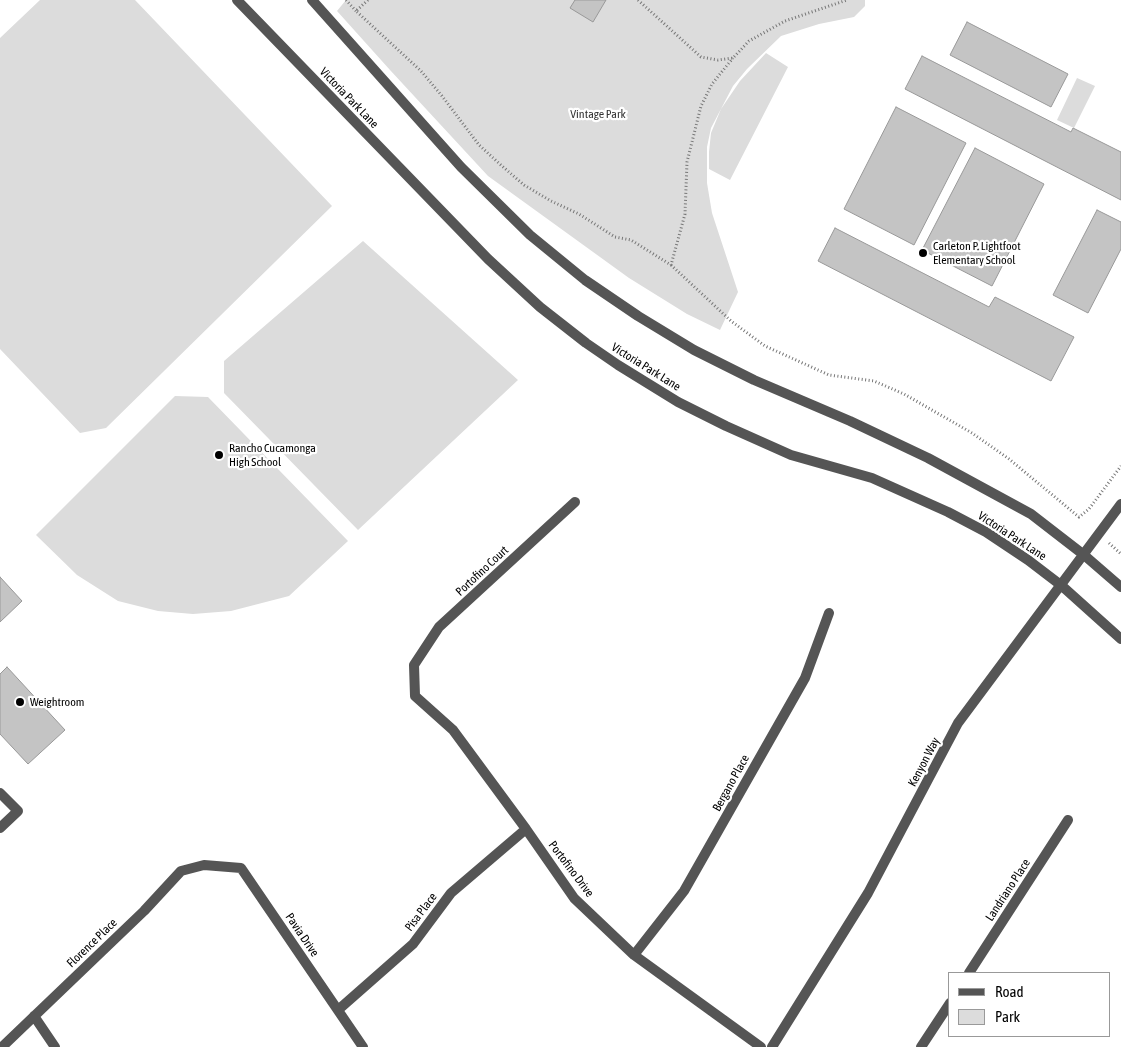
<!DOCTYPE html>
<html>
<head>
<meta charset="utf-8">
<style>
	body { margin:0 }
	#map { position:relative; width:1121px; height:1047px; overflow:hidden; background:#fff; font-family:"Asap Condensed",sans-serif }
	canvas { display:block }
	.legend { position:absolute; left:948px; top:972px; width:162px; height:65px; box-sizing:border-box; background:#fff; border:1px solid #999; margin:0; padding:6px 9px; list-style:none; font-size:15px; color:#000 }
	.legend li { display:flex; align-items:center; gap:10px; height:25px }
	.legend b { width:25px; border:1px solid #999 }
</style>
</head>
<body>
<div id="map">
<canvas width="1121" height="1047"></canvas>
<ul class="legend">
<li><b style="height:6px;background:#555"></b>Road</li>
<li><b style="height:14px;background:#dcdcdc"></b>Park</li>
</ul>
</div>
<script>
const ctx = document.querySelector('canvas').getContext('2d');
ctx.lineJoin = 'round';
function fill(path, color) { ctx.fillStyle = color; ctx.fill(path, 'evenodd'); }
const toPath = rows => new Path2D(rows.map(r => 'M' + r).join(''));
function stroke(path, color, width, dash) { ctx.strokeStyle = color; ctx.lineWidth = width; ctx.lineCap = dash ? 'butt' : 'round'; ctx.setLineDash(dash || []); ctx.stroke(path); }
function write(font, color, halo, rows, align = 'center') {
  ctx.font = font + ' "Asap Condensed",sans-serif'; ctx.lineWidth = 4.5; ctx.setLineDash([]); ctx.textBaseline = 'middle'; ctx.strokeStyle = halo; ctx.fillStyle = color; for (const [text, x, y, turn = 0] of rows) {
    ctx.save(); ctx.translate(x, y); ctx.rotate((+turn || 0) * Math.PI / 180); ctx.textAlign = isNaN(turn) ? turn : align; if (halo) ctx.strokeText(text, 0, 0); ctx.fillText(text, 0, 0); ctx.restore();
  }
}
const green = toPath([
	[40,0,135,0,332,206,106,428,80,433,0,349,0,38],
	[346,0,865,0,865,6,854,17,819,24,781,36,747,69,733,86,711,128,707,147,707,183,712,213,738,292,720,330,687,314,629,278,488,176,390,70,337,11],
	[766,53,788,67,730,180,709,169,709,152,711,133,721,109,740,81],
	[1077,78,1095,86,1074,128,1057,120],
	[363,241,518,380,358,530,224,393,224,361],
	[175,396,208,397,348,541,289,596,231,611,193,614,158,611,118,601,77,575,36,535]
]);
const building = toPath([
	[575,0,606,0,593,22,570,8,575,0],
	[967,22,1068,74,1051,107,950,55,967,22],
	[922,56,1071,132,1073,128,1121,152,1121,200,905,89,922,56],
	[896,107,966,143,914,245,844,209,896,107],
	[975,148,1044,184,992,286,922,250,975,148],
	[1097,210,1121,222,1121,249,1088,313,1053,295,1097,210],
	[835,228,989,307,995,297,1074,337,1051,381,818,261,835,228],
	[0,577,22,601,0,622,0,577],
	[7,667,65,730,28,764,0,734,0,674,7,667]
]);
const path = toPath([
	[346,0,356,11],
	[368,0,356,11,421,71,442,96,479,145,502,166,524,185,551,201,579,214,615,237,631,240,671,265,685,214,687,162,701,106,712,84,733,58],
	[638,0,701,57,718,60,733,58,749,41,785,21,847,0],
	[671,265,731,321,765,346,829,375,874,381,904,394,972,433,1009,459,1079,517,1089,509,1121,466],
	[1109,543,1121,554]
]);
const service = toPath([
	[0,793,18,811,0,828]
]);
const minor = toPath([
	[575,502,439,627,414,665,415,696,453,730,526,829,574,898,634,955,761,1047],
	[634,955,684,891,805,678,829,613],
	[969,973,1068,820],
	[338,1010,413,944,451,893,526,829],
	[34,1016,55,1047],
	[2,1047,144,911,181,871,204,865,241,868,363,1047],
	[921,1047,950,1003]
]);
const tertiary = toPath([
	[237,0,488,259,540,307,586,343,618,365,678,402,726,426,791,455,872,478,948,512,986,532,1028,560,1062,586,1121,639],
	[312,0,461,167,530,235,585,280,638,316,694,350,754,380,850,421,928,458,1031,514,1084,555,1121,587],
	[772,1047,868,893,958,723,1121,504]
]);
const markers = [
	[923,253,5,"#000"],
	[219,455,5,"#000"],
	[20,702,5,"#000"]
];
const streetNames = [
	["Victoria Park Lane",349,98,46],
	["Victoria Park Lane",646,367,32],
	["Victoria Park Lane",1012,536,33],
	["Portofino Court",482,571,-43],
	["Kenyon Way",924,762,-62],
	["Bergano Place",731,783,-61],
	["Portofino Drive",571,869,53],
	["Landriano Place",1008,890,-57],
	["Pisa Place",421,912,-53],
	["Pavia Drive",302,935,56],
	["Florence Place",92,943,-44]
];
const parkNames = [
	["Vintage Park",598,114]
];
const poiNames = [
	["Carleton P. Lightfoot",933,246],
	["Elementary School",933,260],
	["Rancho Cucamonga",229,448],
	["High School",229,462],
	["Weightroom",30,702]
];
fill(green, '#dcdcdc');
fill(building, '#c4c4c4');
stroke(building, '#999', 1);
stroke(path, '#777', 3, [1, 2.5]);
stroke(service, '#555', 10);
stroke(minor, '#555', 10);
stroke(tertiary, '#555', 10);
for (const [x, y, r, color] of markers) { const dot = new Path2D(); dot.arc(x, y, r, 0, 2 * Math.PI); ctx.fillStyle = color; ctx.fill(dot); stroke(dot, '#fff', 2); }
write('12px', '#000', '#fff', streetNames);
write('12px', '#333', '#fff', parkNames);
write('12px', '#000', '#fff', poiNames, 'left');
</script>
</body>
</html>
